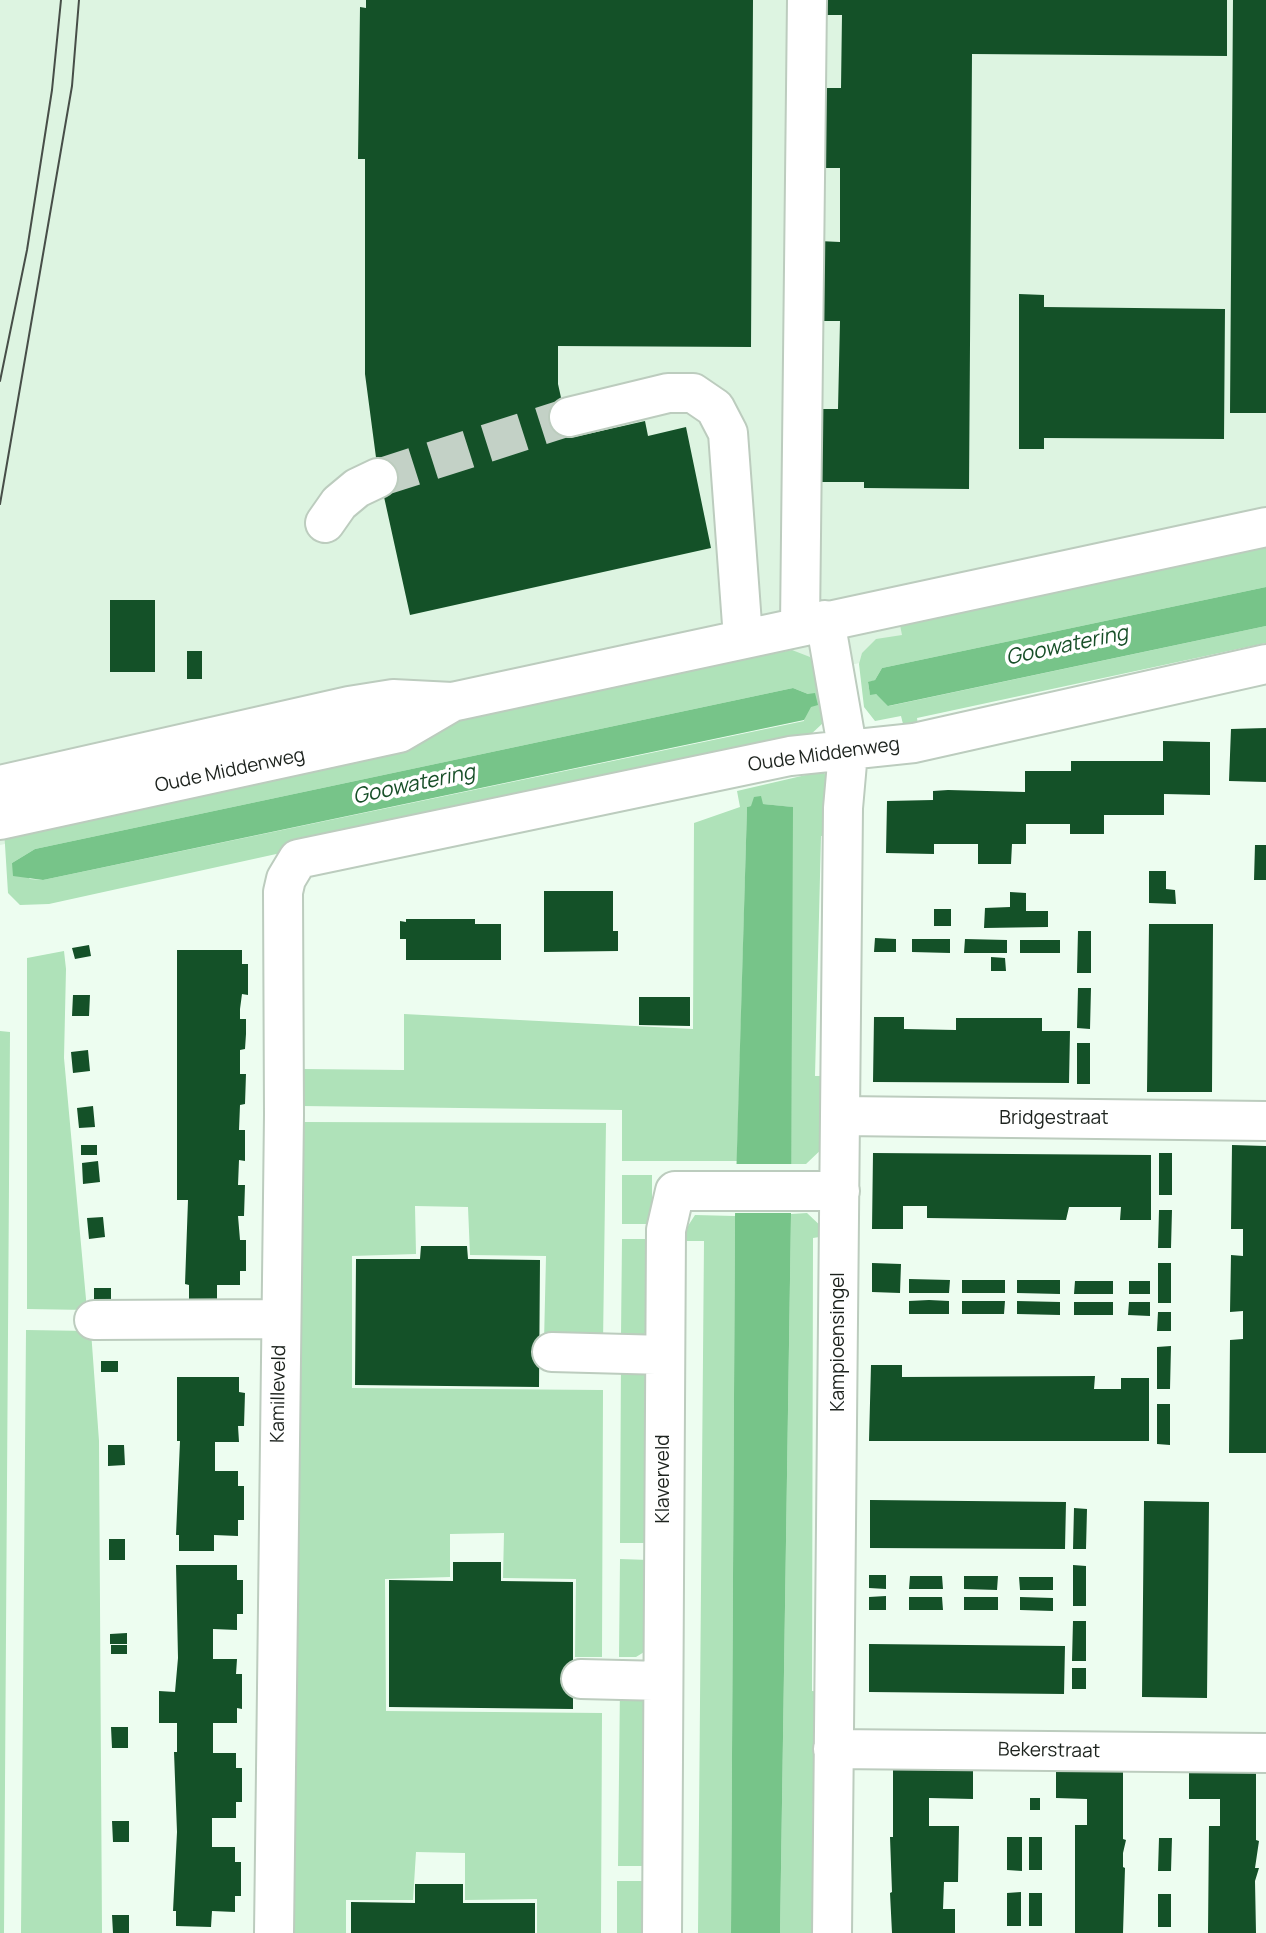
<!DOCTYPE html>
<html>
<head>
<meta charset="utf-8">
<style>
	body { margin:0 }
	canvas { display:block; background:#edfdf0 }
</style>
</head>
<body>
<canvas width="1266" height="1933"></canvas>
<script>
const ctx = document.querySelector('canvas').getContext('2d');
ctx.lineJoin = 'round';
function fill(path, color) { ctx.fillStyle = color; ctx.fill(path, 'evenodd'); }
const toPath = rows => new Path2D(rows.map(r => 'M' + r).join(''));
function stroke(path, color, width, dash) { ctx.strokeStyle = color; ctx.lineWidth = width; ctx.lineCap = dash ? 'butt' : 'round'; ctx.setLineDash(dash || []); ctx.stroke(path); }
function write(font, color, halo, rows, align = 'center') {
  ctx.font = font + ' Manrope,sans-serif'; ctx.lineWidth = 7; ctx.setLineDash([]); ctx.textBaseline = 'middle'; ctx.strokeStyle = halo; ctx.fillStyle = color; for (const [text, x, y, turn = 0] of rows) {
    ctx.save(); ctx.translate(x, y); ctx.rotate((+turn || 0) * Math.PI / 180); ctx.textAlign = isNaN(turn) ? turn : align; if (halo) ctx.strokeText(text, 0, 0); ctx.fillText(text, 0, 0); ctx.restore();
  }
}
const built = toPath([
	[0,0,1266,0,1266,577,0,845]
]);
const green = toPath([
	[1266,547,1266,587,882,668,875,680,868,683,870,694,876,694,889,706,1266,626,1266,643,917,718,918,725,904,728,901,716,875,721,864,707,859,664,862,653,876,639,902,635,900,625],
	[792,650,810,657,821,675,828,712,823,723,808,737,49,904,20,905,8,893,4,829,457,716],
	[793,688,808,694,804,721,43,880,30,879,12,863,35,849],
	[823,771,829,781,830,835,821,836,815,1076,827,1076,827,1144,806,1164,791,1164,792,807,763,804,747,807,737,1161,622,1161,622,1110,301,1106,302,1069,404,1070,404,1014,693,1029,694,823,740,807,737,791],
	[64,951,66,969,64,1058,87,1310,27,1309,27,958],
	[0,1031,10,1032,4,1933,0,1933],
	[301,1122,606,1123,603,1344,544,1342,546,1256,470,1255,468,1207,415,1206,416,1254,352,1256,352,1388,603,1390,602,1657,575,1657,576,1579,503,1578,504,1533,450,1534,450,1577,385,1579,386,1711,602,1713,601,1933,537,1933,537,1899,465,1900,465,1853,416,1852,413,1900,346,1900,346,1933,294,1933],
	[622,1175,652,1175,652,1224,622,1224],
	[807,1213,826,1231,826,1236,813,1238,812,1691,823,1692,823,1790,813,1790,812,1933,780,1933,791,1214],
	[695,1215,735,1216,731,1933,698,1933,704,1241,686,1241,686,1229],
	[622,1239,652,1239,651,1329,641,1336,621,1336],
	[26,1330,91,1331,99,1441,102,1933,21,1933],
	[621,1359,651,1371,650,1543,620,1543],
	[620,1559,649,1560,649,1649,636,1657,619,1657],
	[620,1684,648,1693,648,1866,618,1866],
	[617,1881,647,1881,647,1933,617,1933]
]);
const water = toPath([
	[1266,587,1266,626,888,706,876,694,870,695,868,682,875,680,882,668],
	[793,688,808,694,815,693,818,705,811,707,804,720,43,880,13,876,12,863,35,849],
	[761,796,763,804,793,807,791,1214,780,1933,731,1933,735,1216,747,807,751,806,754,797]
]);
const pier = toPath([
	[734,1164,795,1164,794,1213,732,1213]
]);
const building = toPath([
	[366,0,753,0,751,347,558,346,558,384,570,438,645,421,648,436,686,427,711,548,410,615,377,465,365,374,365,159,358,159,360,7,366,8],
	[821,0,1227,0,1227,56,972,54,969,489,864,488,864,482,818,482,818,409,838,409,840,321,819,321,819,241,840,242,840,168,820,168,821,88,841,88,842,15,821,15],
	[1233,0,1266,0,1266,413,1230,413],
	[1019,294,1044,295,1044,307,1225,309,1224,439,1044,438,1044,449,1019,449],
	[110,600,155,600,155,672,110,672],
	[187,651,202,651,202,679,187,679],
	[1266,728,1266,782,1229,781,1231,729],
	[1163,741,1210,742,1210,795,1164,794,1164,815,1104,815,1104,834,1070,834,1070,824,1026,824,1026,844,1012,844,1011,864,978,864,978,844,934,844,934,854,886,853,887,801,933,800,933,791,948,790,1025,792,1025,771,1071,771,1071,761,1163,761],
	[1255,845,1266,845,1266,880,1254,880],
	[1149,871,1166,871,1166,889,1175,890,1176,904,1149,903],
	[544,891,613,891,613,931,618,931,618,951,544,952],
	[1010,892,1026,893,1026,911,1048,911,1048,927,984,928,985,908,1010,907],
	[934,909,951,909,951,926,934,926],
	[406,919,475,919,475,924,501,924,501,960,406,960,406,939,400,939,400,921,406,922],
	[1149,924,1213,924,1212,1092,1147,1092],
	[1078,931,1091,931,1091,973,1077,973],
	[875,938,896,939,896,952,874,952],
	[912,939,950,939,950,953,912,952],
	[965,939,1007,940,1007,953,964,953],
	[1020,940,1060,940,1060,953,1020,953],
	[89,945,91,956,75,959,72,948],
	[177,950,242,950,242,964,248,964,248,995,242,994,240,1009,240,1019,246,1019,246,1034,245,1049,240,1050,240,1074,246,1074,245,1104,240,1105,239,1130,245,1130,245,1161,239,1160,238,1185,245,1185,244,1216,238,1216,240,1240,246,1240,246,1271,240,1271,240,1285,217,1285,217,1300,189,1300,189,1285,185,1284,188,1200,177,1200],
	[991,957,1005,958,1006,971,991,971],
	[1078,988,1091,988,1090,1029,1077,1028],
	[73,995,90,995,89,1016,72,1016],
	[639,997,690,997,690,1026,639,1025],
	[874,1017,904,1017,904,1029,956,1030,956,1018,1042,1018,1042,1031,1070,1031,1069,1083,873,1082],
	[1077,1043,1090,1043,1090,1084,1077,1084],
	[88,1050,90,1071,73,1073,71,1052],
	[93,1106,95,1127,79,1128,77,1108],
	[81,1145,97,1145,97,1155,81,1155],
	[1232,1145,1266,1146,1266,1453,1229,1453,1230,1340,1243,1339,1243,1311,1230,1312,1231,1255,1243,1256,1243,1229,1231,1229],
	[873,1153,1151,1155,1151,1220,1120,1220,1121,1207,1069,1207,1066,1220,927,1218,927,1206,903,1206,903,1229,872,1229],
	[1159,1153,1172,1153,1172,1195,1159,1195],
	[98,1161,100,1182,83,1184,82,1163],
	[1159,1210,1172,1210,1171,1248,1158,1248],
	[103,1217,105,1237,89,1239,87,1218],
	[421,1246,467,1246,468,1259,540,1260,539,1387,355,1385,356,1259,420,1259],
	[872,1263,901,1264,900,1293,872,1292],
	[1158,1263,1171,1263,1171,1303,1158,1303],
	[909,1279,950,1280,949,1293,909,1293],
	[962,1280,1005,1280,1005,1293,962,1293],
	[1017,1280,1060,1280,1060,1294,1017,1293],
	[1075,1281,1113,1281,1113,1294,1074,1294],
	[1129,1281,1150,1281,1150,1294,1129,1294],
	[94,1288,111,1288,111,1300,94,1299],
	[929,1300,949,1301,949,1314,909,1314,909,1301],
	[962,1301,1005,1301,1004,1314,962,1314],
	[1017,1301,1060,1302,1060,1315,1017,1314],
	[1074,1302,1113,1302,1113,1315,1074,1315],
	[1129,1302,1150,1302,1150,1316,1128,1315],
	[1158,1312,1171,1312,1171,1331,1157,1331],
	[1171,1346,1170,1389,1157,1389,1157,1347],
	[101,1361,118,1361,118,1372,101,1372],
	[871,1365,902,1365,902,1377,1095,1376,1094,1389,1121,1389,1121,1378,1149,1378,1149,1441,869,1441],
	[177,1377,239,1377,239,1392,245,1393,244,1426,238,1426,239,1442,215,1442,215,1471,238,1471,238,1486,244,1486,244,1520,238,1520,238,1536,214,1535,214,1551,179,1551,179,1535,176,1535,180,1441,177,1441],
	[1157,1404,1170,1404,1170,1445,1157,1444],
	[108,1445,124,1445,125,1465,108,1466],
	[870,1500,1066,1502,1065,1549,870,1548],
	[1144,1501,1209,1502,1207,1698,1142,1697],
	[1074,1508,1087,1509,1086,1549,1073,1549],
	[109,1539,125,1539,125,1560,109,1560],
	[453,1562,501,1562,501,1581,573,1582,573,1709,389,1707,389,1580,453,1581],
	[176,1565,237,1565,237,1580,243,1580,243,1614,237,1614,237,1630,213,1629,213,1659,237,1659,236,1674,242,1674,242,1709,237,1708,237,1723,213,1723,213,1753,236,1753,236,1768,242,1768,242,1802,236,1802,236,1818,212,1818,212,1847,235,1847,235,1862,241,1862,241,1896,235,1896,235,1912,212,1911,211,1927,176,1926,176,1911,173,1911,177,1832,174,1752,177,1752,177,1723,159,1723,159,1691,175,1692,178,1658],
	[1073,1565,1086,1566,1086,1606,1073,1606],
	[869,1575,886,1575,886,1589,869,1588],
	[910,1576,942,1576,943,1589,909,1589],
	[964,1576,998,1576,997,1590,964,1589],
	[1019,1577,1053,1577,1053,1590,1020,1590],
	[886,1596,886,1610,869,1610,869,1597],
	[909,1597,942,1597,943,1610,909,1610],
	[964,1597,998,1597,998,1610,964,1610],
	[1020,1597,1053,1598,1053,1611,1020,1610],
	[1073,1621,1086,1621,1086,1661,1072,1661],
	[127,1633,127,1644,110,1644,110,1634],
	[869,1644,1065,1646,1064,1694,869,1692],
	[111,1645,127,1645,127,1654,111,1654],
	[1072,1668,1086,1668,1086,1689,1072,1689],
	[111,1727,128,1727,128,1748,112,1748],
	[893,1767,973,1767,973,1799,929,1798,929,1826,959,1826,958,1882,944,1882,943,1909,955,1909,955,1933,892,1933,890,1893,892,1892,890,1837,893,1837],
	[1056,1768,1123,1769,1123,1839,1126,1840,1123,1853,1123,1867,1125,1868,1123,1933,1075,1933,1075,1825,1087,1825,1087,1799,1056,1798],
	[1189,1769,1256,1770,1256,1840,1259,1841,1255,1868,1259,1868,1255,1881,1256,1933,1208,1933,1209,1826,1220,1826,1220,1799,1189,1799],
	[1030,1798,1040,1798,1040,1810,1030,1810],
	[112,1821,129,1821,129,1842,113,1842],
	[1007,1837,1022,1837,1022,1871,1007,1870],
	[1029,1837,1042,1837,1042,1870,1029,1870],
	[1159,1838,1172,1838,1171,1871,1158,1871],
	[415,1884,463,1884,463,1903,535,1903,535,1933,351,1933,351,1902,415,1903],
	[1021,1892,1021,1926,1007,1926,1007,1893],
	[1029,1893,1042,1893,1042,1926,1029,1926],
	[1158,1894,1171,1894,1171,1927,1158,1927],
	[112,1915,129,1915,129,1933,113,1933]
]);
const minorTunnel = toPath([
	[378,478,569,417]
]);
const minor = toPath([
	[569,417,668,393,693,393,715,408,728,433,743,638],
	[325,523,339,503,357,488,378,478],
	[825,620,848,752,843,808,832,1933],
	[800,625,807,0],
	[0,785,349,706,393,699,452,702,1266,527],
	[0,820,399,733,452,702],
	[842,1116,1266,1121],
	[94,1320,280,1319],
	[552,1352,665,1355],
	[581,1679,663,1681],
	[833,1749,1266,1753],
	[274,1933,284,1115,283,892,286,879,298,859,790,756,914,743,1266,664],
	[662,1933,666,1230,675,1191,840,1191]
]);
const tram = toPath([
	[0,381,27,250,52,90,61,0],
	[0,504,72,86,79,0]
]);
const streetNames = [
	["Oude Middenweg",824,755,-8],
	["Oude Middenweg",230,771,-12],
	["Bridgestraat",1054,1119],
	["Kampioensingel",839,1342,-90],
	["Kamilleveld",279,1394,-89],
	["Klaverveld",664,1479,-90],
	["Bekerstraat",1049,1751,1]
];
const waterNames = [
	["Goowatering",1067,646,-12],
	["Goowatering",414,785,-12]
];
fill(built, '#ddf4e1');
fill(green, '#afe2b9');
fill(water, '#77c489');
fill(pier, '#edfdf0');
fill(building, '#145128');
stroke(minorTunnel, '#c3d1c6', 38, [38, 19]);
stroke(minor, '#bcccbe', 42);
stroke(minor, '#fff', 38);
stroke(tram, '#474e48', 2);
write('19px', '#1d231e', '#fff', streetNames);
write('italic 21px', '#174f28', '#fff', waterNames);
</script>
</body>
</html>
